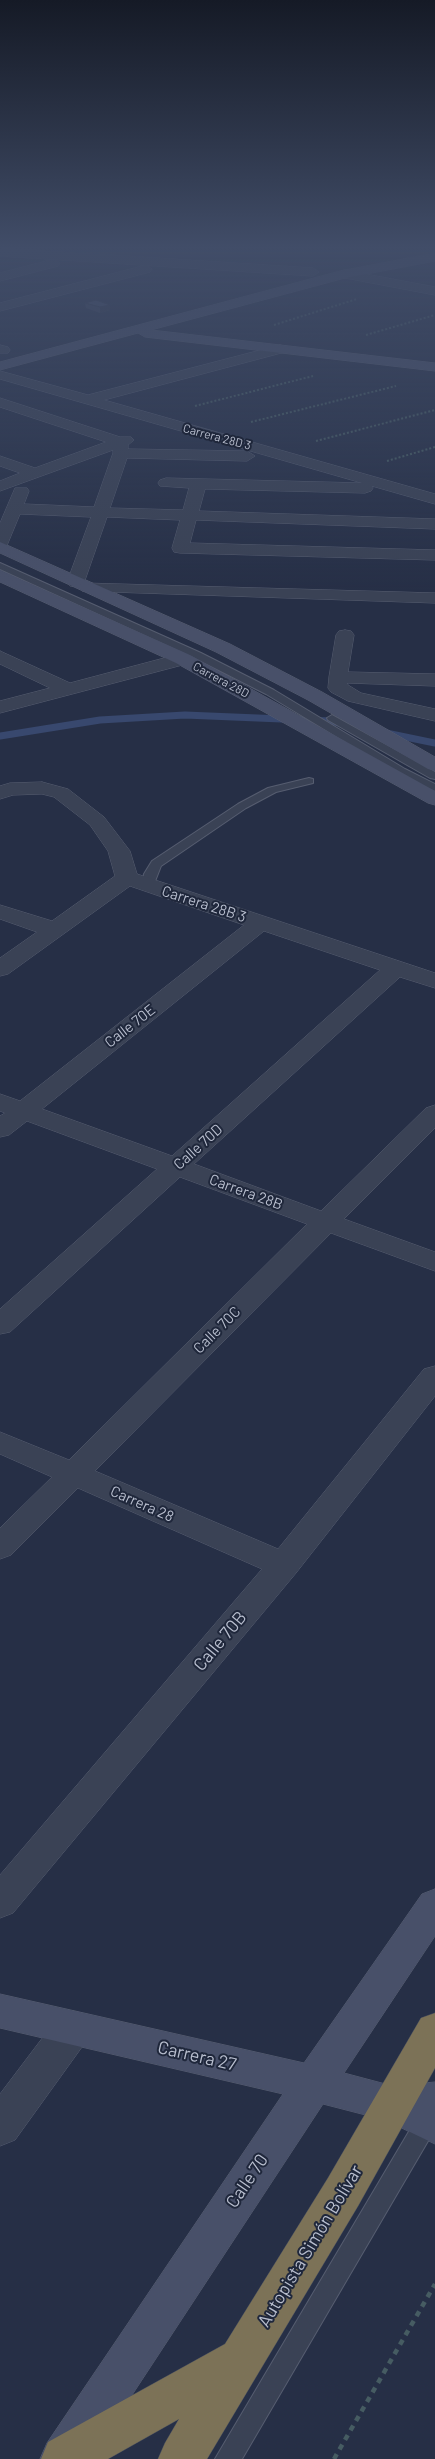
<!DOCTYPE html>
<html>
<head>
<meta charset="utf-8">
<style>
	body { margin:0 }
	canvas { display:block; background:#262f46 }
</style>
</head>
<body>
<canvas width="435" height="2459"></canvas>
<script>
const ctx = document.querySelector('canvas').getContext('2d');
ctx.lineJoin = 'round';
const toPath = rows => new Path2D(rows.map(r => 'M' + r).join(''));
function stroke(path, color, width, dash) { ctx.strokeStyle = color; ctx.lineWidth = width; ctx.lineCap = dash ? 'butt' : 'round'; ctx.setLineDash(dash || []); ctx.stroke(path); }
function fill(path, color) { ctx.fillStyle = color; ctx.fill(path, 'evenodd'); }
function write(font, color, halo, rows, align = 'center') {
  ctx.font = font + ' Barlow,sans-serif'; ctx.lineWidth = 4; ctx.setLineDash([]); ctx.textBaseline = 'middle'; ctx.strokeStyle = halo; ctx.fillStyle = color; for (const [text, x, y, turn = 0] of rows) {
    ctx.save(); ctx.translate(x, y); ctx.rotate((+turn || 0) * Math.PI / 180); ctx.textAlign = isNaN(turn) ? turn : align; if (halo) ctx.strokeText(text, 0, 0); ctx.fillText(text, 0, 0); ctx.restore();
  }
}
const stream = toPath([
	[386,733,435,743],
	[0,736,100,720,185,715,330,721,367,729]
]);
const pathFar1 = toPath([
	[274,325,357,299],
	[366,335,435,315],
	[195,406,313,376],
	[251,422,396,386],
	[316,441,435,410],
	[387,461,435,447]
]);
const path = toPath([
	[334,2459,435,2284]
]);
const lane = toPath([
	[0,563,201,653,274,690,405,769,435,784,435,791,397,773,266,694,193,657,0,569,0,563],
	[332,715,435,772,435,779,430,778,328,720,327,718,332,715],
	[309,778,313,779,313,783,276,792,246,808,161,866,152,889,148,890,142,886,144,874,152,861,238,804,268,788,309,778],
	[435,2098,435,2129,242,2459,215,2459,427,2101,435,2098]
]);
const street = toPath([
	[0,248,313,268,319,272,313,276,0,256,0,248],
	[54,259,60,263,58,266,0,281,0,273,54,259],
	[146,265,152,269,150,272,0,311,0,303,146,265],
	[344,270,435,287,435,295,340,277,338,274,344,270],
	[0,345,8,347,10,350,8,353,0,353,0,345],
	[280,345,285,346,287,349,285,352,104,400,435,494,435,504,372,486,373,488,371,491,365,493,205,489,199,511,435,519,435,529,196,520,190,543,435,550,435,560,180,553,174,552,172,548,180,520,107,517,84,583,435,593,435,603,82,591,80,586,70,586,67,582,91,517,20,514,8,543,6,547,0,548,0,523,15,488,27,488,29,491,24,504,94,507,113,453,113,450,0,491,0,481,20,473,0,466,0,456,35,468,106,442,0,407,0,398,120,437,131,437,134,440,128,445,128,449,247,451,255,456,247,461,127,458,110,508,183,510,189,488,160,486,158,483,160,480,166,478,362,483,0,379,0,371,88,395,280,345],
	[345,630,351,631,354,635,348,672,435,674,435,686,347,683,348,685,361,693,435,709,435,721,348,701,331,692,328,688,329,677,336,635,339,631,345,630],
	[0,651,70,683,183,653,190,655,192,659,190,663,0,713,0,701,50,688,0,664,0,651],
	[42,782,68,789,104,817,130,851,137,874,435,973,435,988,400,977,194,1164,321,1211,426,1108,435,1105,435,1128,344,1219,435,1252,435,1271,331,1233,95,1471,278,1549,424,1369,435,1366,435,1396,296,1573,13,1913,0,1918,0,1875,262,1569,78,1488,11,1555,0,1559,0,1528,52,1477,0,1454,0,1432,69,1460,307,1224,180,1177,10,1332,0,1334,0,1309,157,1169,27,1121,9,1135,0,1137,0,1116,5,1113,0,1111,0,1094,20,1101,244,925,130,886,8,974,0,976,0,958,37,932,0,919,0,905,52,921,115,876,108,851,90,825,54,797,42,794,13,795,0,799,0,786,10,783,42,782],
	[264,931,380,970,172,1156,42,1109,264,931],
	[73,2011,87,2016,93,2028,87,2040,15,2140,0,2146,0,2094,59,2016,73,2011]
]);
const secondary = toPath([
	[435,253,435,261,345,278,151,330,435,363,435,371,145,337,138,333,0,370,0,362,340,271,435,253],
	[0,542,230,644,322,692,435,757,435,771,428,769,308,700,216,652,0,553,0,542],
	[0,570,190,655,435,791,435,805,428,803,176,663,0,582,0,570],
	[435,1889,435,1936,344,2073,393,2086,435,2082,435,2144,385,2120,323,2104,90,2459,40,2459,47,2443,283,2094,0,2028,0,1994,304,2063,422,1894,435,1889]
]);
const highway = toPath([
	[435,2013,435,2068,358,2206,207,2459,158,2459,165,2443,179,2419,108,2459,41,2459,48,2442,225,2344,328,2178,421,2018,435,2013]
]);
const wall = toPath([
	[85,303,110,310,100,313,86,308]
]);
const shadedWall = toPath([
	[110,305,110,310,100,313,100,307]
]);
const building = toPath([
	[96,300,110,305,100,307,85,303,96,300]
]);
const farStreetnames = [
	["Carrera 28D 3",217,437,15],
	["Carrera 28D",221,680,28]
];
const streetNames = [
	["Carrera 28B 3",204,904,18],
	["Calle 70E",130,1026,-38],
	["Calle 70D",198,1147,-42],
	["Carrera 28B",246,1192,20],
	["Calle 70C",217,1330,-45],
	["Carrera 28",142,1504,24]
];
const nearStreetnames = [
	["Calle 70B",220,1641,-50],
	["Carrera 27",197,2056,13],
	["Calle 70",247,2181,-56],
	["Autopista Simón Bolívar",310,2246,-59]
];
stroke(stream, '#38486e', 7);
stroke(lane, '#565d70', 2);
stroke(street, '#565d70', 1);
stroke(secondary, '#565d70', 1);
stroke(highway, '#424a5d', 1);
stroke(pathFar1, '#465c62', 2, [2, 2]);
stroke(path, '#465c62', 4.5, [5.5, 5.5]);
fill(lane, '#3a4255');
fill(street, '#3a4255');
fill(secondary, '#485069');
fill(highway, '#7c7257');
fill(wall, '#394158');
fill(shadedWall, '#2e3547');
fill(building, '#424c66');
stroke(building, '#2e3547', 1);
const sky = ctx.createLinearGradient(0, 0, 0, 590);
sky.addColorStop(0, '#151a26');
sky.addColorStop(0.42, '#414d68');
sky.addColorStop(1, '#414d6800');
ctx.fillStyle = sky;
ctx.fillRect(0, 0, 435, 590);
write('12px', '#b8bece', '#1f273b', farStreetnames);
write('15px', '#b8bece', '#1f273b', streetNames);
write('18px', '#b8bece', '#1f273b', nearStreetnames);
</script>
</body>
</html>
